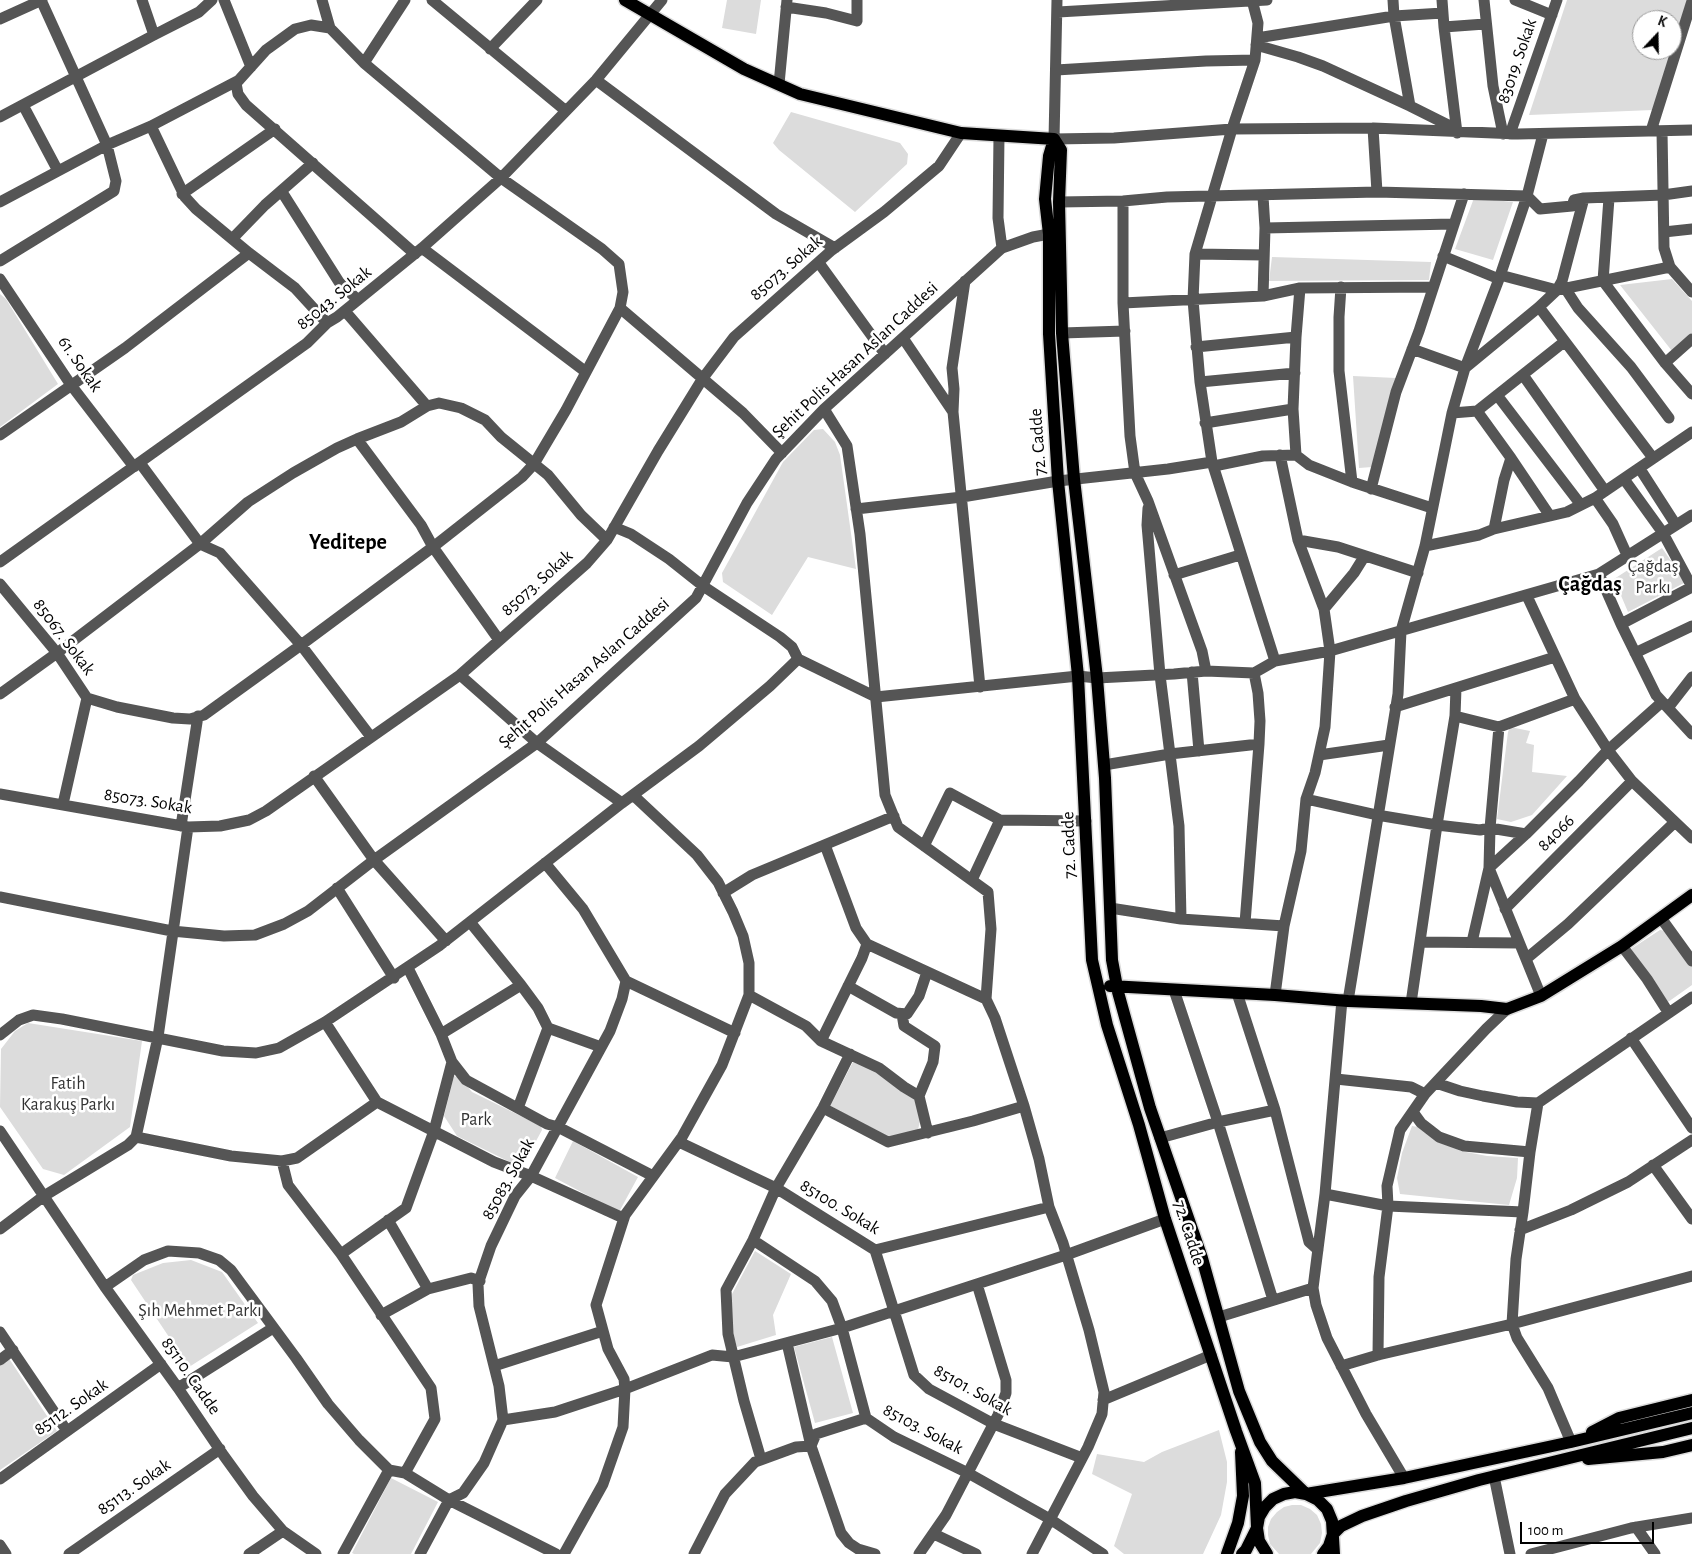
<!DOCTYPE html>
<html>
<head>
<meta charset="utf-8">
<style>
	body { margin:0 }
	#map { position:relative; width:1692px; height:1554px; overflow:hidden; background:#fff; font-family:"Alegreya Sans",sans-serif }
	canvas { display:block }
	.north { position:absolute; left:1632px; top:10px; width:50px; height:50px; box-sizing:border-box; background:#fff; border:1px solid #999; border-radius:50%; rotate:21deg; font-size:14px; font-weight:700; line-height:20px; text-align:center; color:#000 }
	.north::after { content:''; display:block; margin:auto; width:18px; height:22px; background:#000; clip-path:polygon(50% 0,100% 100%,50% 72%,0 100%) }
	.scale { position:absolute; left:1520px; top:1522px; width:134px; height:22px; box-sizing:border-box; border:2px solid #000; border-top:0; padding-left:6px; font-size:15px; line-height:18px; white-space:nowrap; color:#000; -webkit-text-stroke:4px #fff; paint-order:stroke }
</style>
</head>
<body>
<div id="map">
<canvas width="1692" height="1554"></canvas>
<div class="north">K</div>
<div class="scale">100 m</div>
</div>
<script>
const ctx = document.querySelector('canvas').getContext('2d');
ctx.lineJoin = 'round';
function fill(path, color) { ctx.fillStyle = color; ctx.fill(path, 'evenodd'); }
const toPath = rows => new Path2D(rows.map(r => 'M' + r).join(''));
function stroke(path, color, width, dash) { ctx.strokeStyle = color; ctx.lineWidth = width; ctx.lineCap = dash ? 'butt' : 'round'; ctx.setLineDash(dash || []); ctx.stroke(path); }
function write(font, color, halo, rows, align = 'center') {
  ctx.font = font + ' "Alegreya Sans",sans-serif'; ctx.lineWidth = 5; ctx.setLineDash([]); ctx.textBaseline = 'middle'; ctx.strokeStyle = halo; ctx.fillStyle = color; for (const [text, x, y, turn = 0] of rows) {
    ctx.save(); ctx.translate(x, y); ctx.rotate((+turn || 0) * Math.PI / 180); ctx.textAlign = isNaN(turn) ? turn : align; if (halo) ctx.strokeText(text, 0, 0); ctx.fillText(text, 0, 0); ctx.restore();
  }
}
const green = toPath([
	[727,0,761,0,756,34,722,28],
	[1567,0,1687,0,1672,49,1672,20,1642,20,1642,50,1672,50,1653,110,1529,115],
	[791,112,900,143,908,154,907,164,855,212,779,150,773,143],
	[1474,198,1513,202,1493,260,1455,249],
	[1272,257,1431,262,1429,280,1269,281],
	[1672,279,1692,301,1692,333,1672,351,1620,285],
	[0,294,6,299,58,384,0,427],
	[1353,376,1396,378,1372,467,1359,468],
	[823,429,835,442,840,455,856,569,808,557,772,615,723,582,722,573,783,462,814,430],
	[1662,548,1686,582,1628,612,1614,579],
	[1510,727,1530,731,1526,743,1534,745,1532,772,1567,776,1532,815,1511,822,1497,819,1508,732],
	[1660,930,1666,931,1692,967,1692,985,1668,1002,1631,949],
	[28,1023,142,1041,130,1127,64,1175,43,1169,0,1107,1,1049,15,1031],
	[854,1060,910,1088,922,1112,918,1130,891,1138,830,1106],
	[454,1076,460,1078,472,1092,541,1126,542,1130,523,1165,518,1166,457,1136,444,1116],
	[1412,1126,1418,1127,1434,1139,1461,1151,1487,1156,1518,1158,1517,1178,1509,1205,1400,1194,1397,1178,1402,1153],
	[573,1141,638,1177,619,1212,555,1178],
	[755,1251,791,1274,773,1315,776,1335,737,1347,729,1324,732,1294],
	[191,1260,222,1272,258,1323,189,1367,131,1280,133,1275,163,1263],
	[832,1337,853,1413,815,1423,794,1347],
	[8,1357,57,1431,0,1470,0,1364],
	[1219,1430,1227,1462,1227,1482,1221,1515,1203,1554,1124,1554,1114,1546,1132,1494,1092,1474,1097,1454,1144,1462,1162,1452],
	[391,1478,438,1502,411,1554,354,1554,352,1553],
	[1292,1505,1301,1505,1310,1509,1317,1515,1321,1524,1322,1533,1320,1543,1311,1554,1279,1554,1270,1544,1268,1535,1268,1527,1271,1519,1277,1512,1284,1507]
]);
const minor = toPath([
	[142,0,154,35],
	[224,0,251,67],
	[432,0,566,111],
	[1057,0,1054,139,1114,138,1232,129,1373,128,1518,134,1692,130],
	[1252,0,1258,23,1255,60,1232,129,1195,254,1193,300,1200,382,1212,462,1275,661],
	[1393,0,1394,16,1410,106],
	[1442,0,1444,27,1457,133],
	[1484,0,1493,86,1503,134],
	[1515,0,1552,15],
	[786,7,826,13,857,21,857,0],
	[1058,12,1267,0],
	[0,19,42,0],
	[1444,27,1485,24],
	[330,28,311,25,295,29,266,50,239,80,236,83,238,94,246,105,415,254],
	[1257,38,1394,16,1443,13],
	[1256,45,1298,57,1323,66,1410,106,1456,129],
	[490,49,537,0],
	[364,63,405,0],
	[1056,70,1206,61,1255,60],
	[596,80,776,214,835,248],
	[779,84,787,0],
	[23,105,58,171],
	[0,117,154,35,199,12,212,0],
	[151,126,185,197,196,209,249,253,295,288,327,323],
	[1373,128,1377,192],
	[1651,131,1692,1],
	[1662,131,1664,248,1670,267,1692,292],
	[1510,134,1557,0],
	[999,136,998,218,1002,248],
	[282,192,339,282,358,300],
	[182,194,275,129],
	[1263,196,1265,228,1263,296],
	[1609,198,1603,281,1665,363,1692,394],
	[1123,201,1123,303,1130,436,1135,473,1148,501,1202,651,1206,671],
	[0,202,107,145,151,126,239,80],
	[1059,202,1123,201,1167,197,1377,192,1527,196,1540,209,1572,206,1574,200,1584,198,1663,195,1692,191],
	[1265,228,1453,224],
	[1664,232,1692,229],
	[233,238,265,205,313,163],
	[422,248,586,372],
	[1195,254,1264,255],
	[1443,256,1499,279],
	[0,261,114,191,116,181,107,145,41,0],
	[819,263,885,354],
	[1500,275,1557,290,1670,267],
	[0,279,71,385,134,467],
	[1341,287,1339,317,1339,371,1352,482],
	[1565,288,1578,308,1631,367,1669,418],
	[1123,303,1263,296,1300,288,1433,287],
	[1539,307,1653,458],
	[620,308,743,413,782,453],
	[345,311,427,406],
	[1062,333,1125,331],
	[903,338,953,412,980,687],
	[1196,347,1296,337],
	[1412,349,1465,368,1539,307,1557,290,1562,281,1584,198],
	[1665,363,1692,339],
	[1523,375,1605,491],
	[1200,382,1295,373],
	[1497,395,1581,505],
	[824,409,847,446,860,534,885,795,898,827,988,892,991,929,986,999,995,1018,1024,1106,1039,1159,1049,1207,1063,1243,1089,1330,1104,1392,1102,1414,1088,1447,1032,1554],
	[953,412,954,389,952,368,965,281],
	[1452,413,1477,411,1564,342],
	[1205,423,1293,409],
	[0,435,125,348,249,253],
	[357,439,421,525,433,547,499,640],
	[1296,455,1293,409,1296,337,1300,288],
	[140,463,200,544,220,553,301,645,371,737],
	[1214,466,1263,456,1296,455,1309,465,1352,482,1432,508],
	[1640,469,1676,525],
	[1624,479,1663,533,1692,587],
	[1371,489,1396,392,1419,331,1464,194],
	[1595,498,1613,524,1627,555],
	[1148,508,1147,525,1160,675,1179,826,1181,919],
	[856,509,962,497,1058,481,1168,469,1212,462],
	[1550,516,1567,512,1595,498,1692,432],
	[1494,529,1504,480,1511,458],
	[1298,540,1338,547,1418,573],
	[1425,546,1479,535,1494,529,1550,516,1511,458,1477,411],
	[0,562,307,343,327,323,337,317,422,248,501,178,566,111,596,80,662,0],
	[1599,574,1621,624,1656,695,1692,734],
	[1174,575,1240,555],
	[0,584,57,653,87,698,63,804],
	[1527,596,1575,699,1608,750,1632,781,1692,838],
	[1324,609,1354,573,1364,557],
	[1621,624,1692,587],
	[1635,653,1692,626],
	[798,659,876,697,1078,676,1097,678,1174,674,1206,671,1254,673,1275,661,1330,651,1599,574,1692,515],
	[1192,672,1199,751],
	[460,675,537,743,622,803],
	[0,694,57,653,200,544,248,502,293,473,337,448,357,439,401,422,427,406,439,403,461,408,485,420,501,437,548,475,581,515,607,540],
	[87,698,117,707,173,718,190,719,204,715,301,645,433,547,522,477,534,464,566,410,620,308,623,292,619,264,602,249,501,178,364,63,330,28,322,0],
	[1395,707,1555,657],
	[1668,708,1692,677],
	[1455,716,1499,727,1575,699],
	[1319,755,1389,745],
	[1104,765,1170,754,1259,744],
	[314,776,374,860,446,941],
	[0,794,188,827,220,826,249,820,266,811,460,675,587,563,607,540,658,451,703,378,734,337,832,250,884,212,939,166,961,133],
	[1306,799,1377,815,1437,825,1480,830,1490,828,1526,834,1579,781,1608,750,1662,702],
	[181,826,198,716],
	[825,845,856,928,867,944,986,999],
	[924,846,950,793,1000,820],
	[1489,868,1541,996],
	[1489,868,1526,834],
	[972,880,1000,820,1086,821],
	[337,888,394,978],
	[723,893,752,875,894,816],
	[0,897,172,931,224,936,255,935,284,924,308,911,374,860,537,743,696,598,747,503,776,459,824,409,1002,248,1033,237,1049,234],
	[1110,908,1181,919,1284,926],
	[1505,909,1632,781],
	[1661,918,1692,961],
	[470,922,521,985,538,1008,548,1028,518,1108],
	[1245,923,1259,744,1260,721,1258,693,1254,673],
	[1420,942,1519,943],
	[1472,942,1489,868,1490,828,1499,727],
	[1622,946,1647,979,1668,1012],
	[1526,959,1568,924,1675,822],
	[408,968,441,1034,452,1062,466,1080,547,1124,558,1127,653,1176],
	[626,981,735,1033],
	[848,986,896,1013,907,1014,919,996,927,972],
	[1174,990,1218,1122,1273,1300],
	[1237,993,1275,1110,1309,1242,1318,1250],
	[749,995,806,1026,821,1041,879,1068,904,1087,919,1096,928,1133],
	[1275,995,1284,926,1301,851,1306,799,1315,773,1325,727,1330,651,1324,609,1298,540,1280,455],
	[1342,1000,1325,1194,1313,1288,1316,1305,1327,1338,1366,1414,1404,1478],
	[1348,1001,1398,694,1401,631,1425,546,1452,413,1465,368,1499,279,1527,196,1543,134],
	[1411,1003,1437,825,1455,716,1456,688],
	[902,1014,904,1026,935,1046,933,1062,919,1096],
	[325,1022,377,1102,494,1162,531,1176,621,1217,625,1215,682,1137,722,1065,749,995,749,963,743,936,733,912,718,882,697,855,633,795],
	[548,1028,601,1047],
	[441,1034,521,985],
	[0,1035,19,1020,33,1015,62,1019,223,1051,256,1053,279,1048,325,1022,439,946,622,803,699,746,770,686,798,659,792,647,780,637,703,586,669,559,631,534,614,527],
	[1631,1038,1692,1128],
	[821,1041,862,958,867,944],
	[1336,1079,1411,1087,1425,1094],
	[1436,1083,1460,1091,1483,1096,1517,1102,1538,1103],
	[823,1108,888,1142,973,1121,1024,1106],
	[1413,1112,1421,1123,1439,1137,1464,1146,1530,1152],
	[0,1131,105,1287,178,1388,224,1456,253,1496,283,1531,316,1554],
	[136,1137,231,1156,282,1161,297,1158,377,1102],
	[1160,1138,1218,1122,1275,1110],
	[679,1142,776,1188,875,1250,1049,1207],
	[282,1161,288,1185,341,1254,431,1388,435,1419,405,1473],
	[1653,1165,1692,1219],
	[1325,1194,1388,1206,1523,1212],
	[388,1220,428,1289],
	[0,1229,44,1196,128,1145,136,1137,158,1037,188,827],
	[1520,1230,1571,1210,1628,1182,1692,1140],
	[753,1240,815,1281,832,1301,842,1328,866,1418,894,1437,968,1473,1050,1519,1103,1554],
	[875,1250,914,1375,929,1389,994,1424,1082,1458],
	[341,1254,406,1208,434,1131,452,1062],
	[105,1287,144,1260,168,1251,199,1253,219,1260,231,1270,296,1358,328,1404,359,1440,389,1470,405,1473,449,1500,556,1554],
	[381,1315,428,1289,471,1278,480,1281],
	[1219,1317,1313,1288],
	[0,1332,67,1431],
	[1378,1355,1379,1277,1388,1206,1387,1186,1400,1130,1425,1094,1486,1029,1507,1009],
	[0,1360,13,1350],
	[494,1366,603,1331],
	[1341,1366,1378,1355,1512,1324,1692,1276],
	[178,1388,273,1328],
	[1103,1400,1211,1355],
	[866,1418,816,1434,811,1446,841,1533,849,1543,858,1549,875,1554],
	[503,1420,555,1412,625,1389,712,1355,733,1357,842,1328,1066,1255,1165,1219],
	[1571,1442,1548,1388,1517,1338,1512,1324,1516,1259,1523,1212,1530,1152,1538,1103,1692,997],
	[761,1459,744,1401,728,1334,726,1290,753,1240,776,1188,823,1108,850,1054],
	[1494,1476,1510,1554],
	[0,1479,161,1364],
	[1636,1527,1655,1554],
	[934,1534,976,1554],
	[0,1545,6,1554],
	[69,1554,220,1449],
	[249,1554,283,1531],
	[343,1554,389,1470],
	[420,1554,449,1500,463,1493,484,1463,503,1420,499,1386,479,1306,478,1284,491,1246,515,1196,531,1176,610,1031,622,999,626,981,583,909,545,863],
	[564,1554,603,1484,623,1427,625,1389,624,1379,608,1349,596,1305,625,1215],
	[694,1554,725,1494,755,1462,796,1447,811,1446,787,1343],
	[919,1554,946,1515,998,1415,1006,1393,1006,1380,977,1284],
	[1531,1554,1631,1528,1692,1518]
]);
const major = toPath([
	[625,0,744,69,800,94,961,133,1054,139],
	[1054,139,1061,150,1059,202,1062,333,1074,479,1097,678,1105,778,1112,960,1118,992,1150,1108,1202,1258,1239,1391,1260,1442,1272,1461,1306,1494,1404,1478,1571,1442,1692,1413],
	[1054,139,1049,156,1045,199,1049,234,1049,334,1058,481,1078,676,1092,960,1107,1025,1139,1125,1165,1219,1236,1431,1255,1483,1257,1528,1246,1550,1242,1554],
	[1110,986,1275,995,1348,1001,1481,1006,1507,1009,1541,996,1622,946,1692,895],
	[1592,1432,1619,1418,1692,1400],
	[1588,1459,1663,1452,1692,1445],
	[1227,1554,1238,1523,1243,1496,1241,1452],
	[1267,1554,1259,1541,1257,1528,1259,1517,1265,1507,1273,1499,1284,1494,1295,1492,1306,1494,1318,1500,1327,1509,1332,1521,1334,1554],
	[1323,1554,1329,1546,1333,1534,1341,1526,1362,1516,1406,1501,1479,1480,1692,1428]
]);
const streetNames = [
	["83019. Sokak",1517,61,-71],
	["85073. Sokak",786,268,-41],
	["85043. Sokak",334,298,-39],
	["Şehit Polis Hasan Aslan Caddesi",855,360,-43],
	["61. Sokak",80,364,55],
	["72. Cadde",1038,442,-94],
	["85073. Sokak",537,583,-42],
	["85067. Sokak",64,637,53],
	["Şehit Polis Hasan Aslan Caddesi",584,673,-41],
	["85073. Sokak",148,801,9],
	["84066",1556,833,-45],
	["72. Cadde",1069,845,-92],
	["85083. Sokak",508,1179,-61],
	["85100. Sokak",840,1207,31],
	["72. Cadde",1189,1233,72],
	["85110. Cadde",191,1376,55],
	["85101. Sokak",973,1390,29],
	["85112. Sokak",71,1407,-35],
	["85103. Sokak",923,1429,28],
	["85113. Sokak",134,1487,-35]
];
const parkNames = [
	["Çağdaş",1653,567],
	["Parkı",1653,588],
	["Fatih",68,1084],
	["Karakuş Parkı",68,1105],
	["Park",476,1120],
	["Şıh Mehmet Parkı",200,1311]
];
const districtNames = [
	["Yeditepe",348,542],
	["Çağdaş",1590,584]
];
fill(green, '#dcdcdc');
stroke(major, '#dbdbdb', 15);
stroke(minor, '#555', 11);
stroke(major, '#000', 12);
write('18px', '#000', '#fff', streetNames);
write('18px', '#333', '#fff', parkNames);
write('bold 22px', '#000', '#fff', districtNames);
</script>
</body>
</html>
